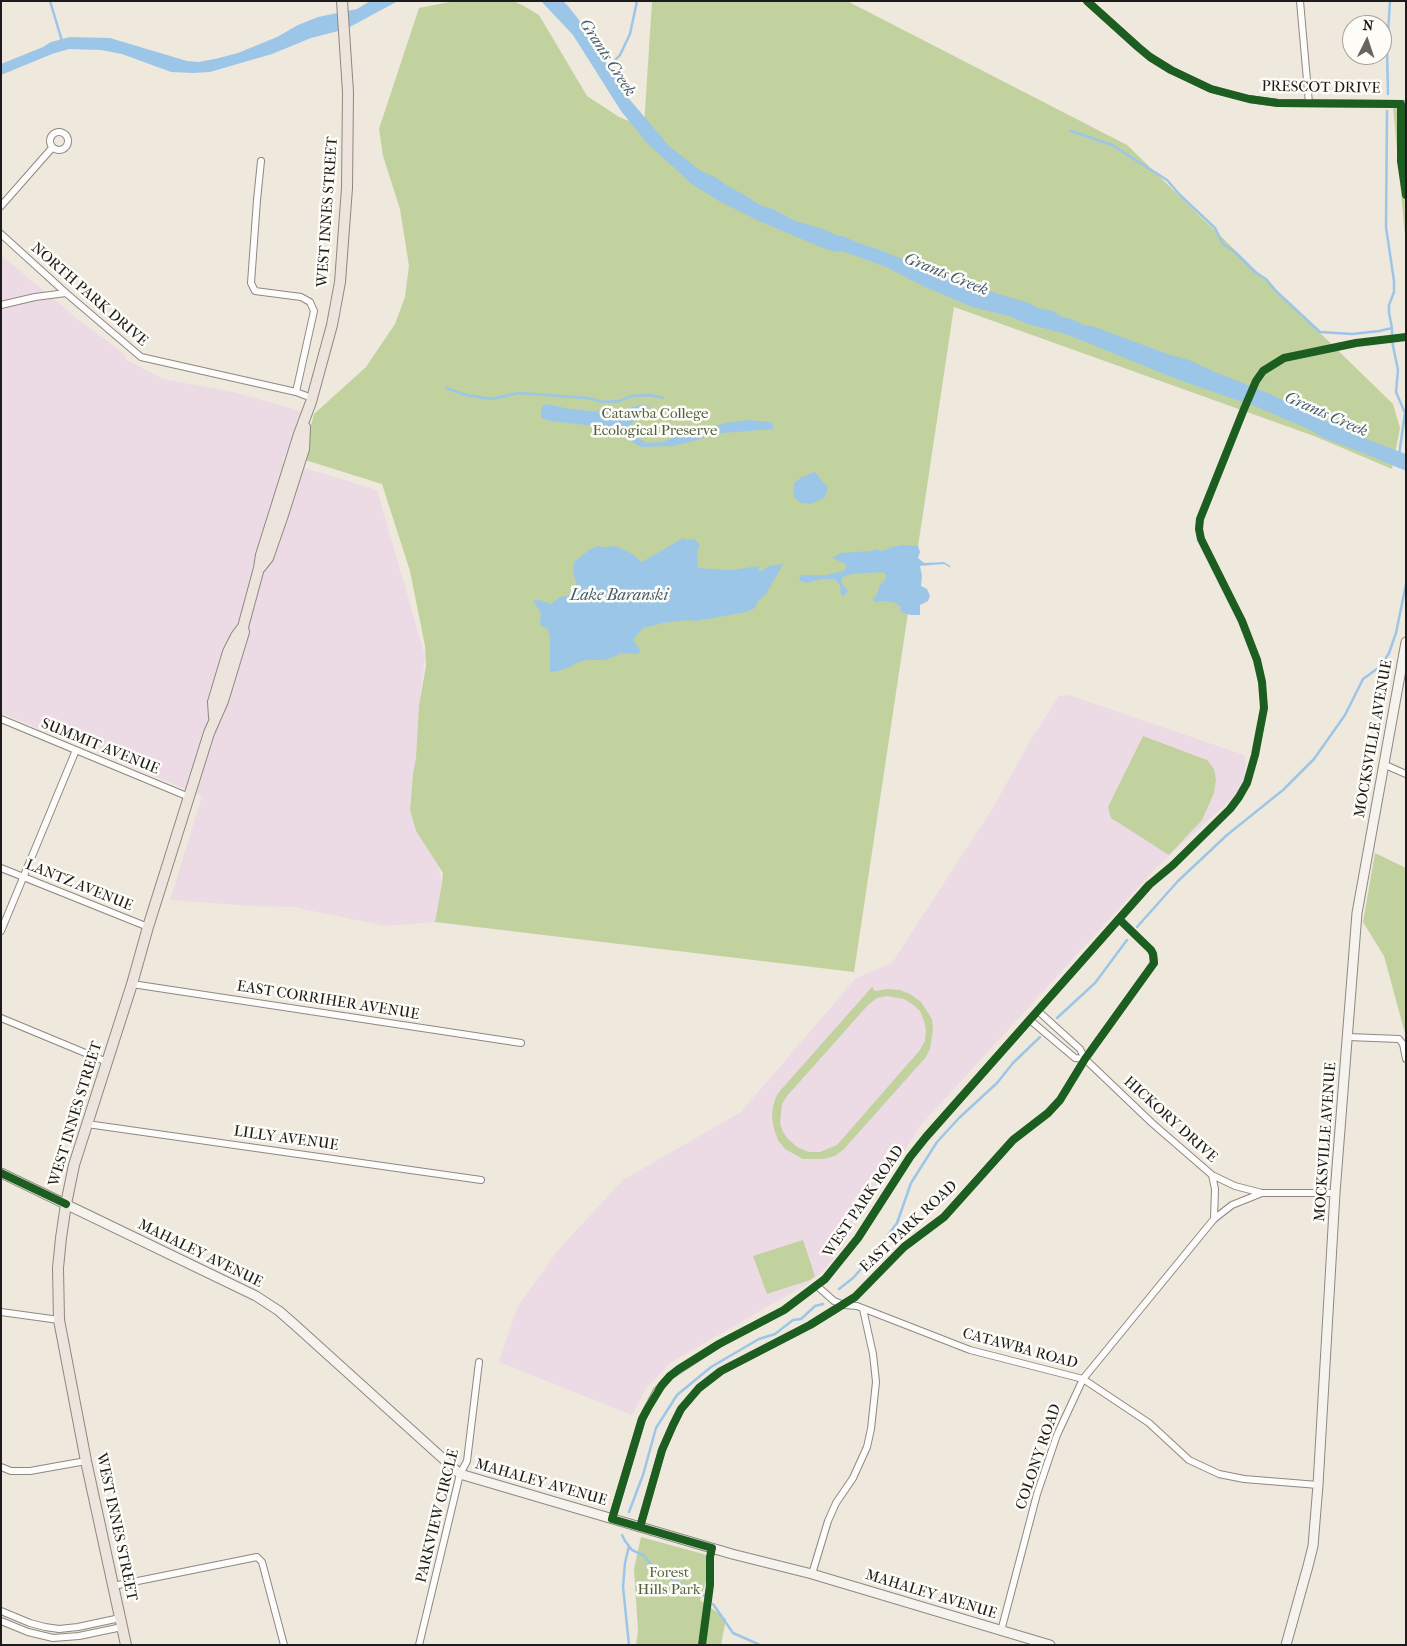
<!DOCTYPE html>
<html>
<head>
<meta charset="utf-8">
<style>
	body { margin:0 }
	#map { position:relative; width:1407px; height:1646px; overflow:hidden; background:#efe8dd; font-family:"IM FELL French Canon",serif }
	canvas { display:block }
	.frame { position:absolute; inset:0; border:2px solid #1c1c1c; pointer-events:none }
	.north { position:absolute; left:1342px; top:15px; width:50px; height:50px; box-sizing:border-box; background:#fdfcf7; border:1px solid #a3a29f; border-radius:50%; rotate:4deg; font-size:14px; font-weight:700; line-height:20px; text-align:center; color:#1c1c1c }
	.north::after { content:''; display:block; margin:auto; width:18px; height:22px; background:#666360; clip-path:polygon(50% 0,100% 100%,50% 72%,0 100%) }
</style>
</head>
<body>
<div id="map">
<canvas width="1407" height="1646"></canvas>
<div class="frame"></div>
<div class="north">N</div>
</div>
<script>
const ctx = document.querySelector('canvas').getContext('2d');
ctx.lineJoin = 'round';
function fill(path, color) { ctx.fillStyle = color; ctx.fill(path, 'evenodd'); }
const toPath = rows => new Path2D(rows.map(r => 'M' + r).join(''));
function stroke(path, color, width, dash) { ctx.strokeStyle = color; ctx.lineWidth = width; ctx.lineCap = dash ? 'butt' : 'round'; ctx.setLineDash(dash || []); ctx.stroke(path); }
function write(font, color, halo, rows, align = 'center') {
  ctx.font = font + ' "IM FELL French Canon",serif'; ctx.lineWidth = 5; ctx.setLineDash([]); ctx.textBaseline = 'middle'; ctx.strokeStyle = halo; ctx.fillStyle = color; for (const [text, x, y, turn = 0] of rows) {
    ctx.save(); ctx.translate(x, y); ctx.rotate((+turn || 0) * Math.PI / 180); ctx.textAlign = isNaN(turn) ? turn : align; if (halo) ctx.strokeText(text, 0, 0); ctx.fillText(text, 0, 0); ctx.restore();
  }
}
const built = toPath([
	[1,255,75,317,126,355,125,359,163,379,233,392,308,413,282,461,377,490,425,656,419,705,416,757,413,774,410,810,416,831,438,865,442,883,435,922,386,926,293,907,252,906,170,900,202,796,1,713],
	[1069,695,1244,755,1246,761,1244,778,1236,795,1156,868,921,1125,838,1253,821,1273,807,1284,670,1363,647,1387,632,1415,499,1362,518,1306,559,1249,623,1180,741,1112,856,978,892,963,994,806,1030,741,1059,696]
]);
const green = toPath([
	[455,1,513,1,522,5,539,15,587,96,619,117,644,127,652,1,847,1,1127,145,1393,404,1400,428,1392,469,1314,436,954,307,854,972,435,922,442,883,443,873,416,831,410,810,413,774,416,757,419,705,426,666,425,646,410,571,382,484,302,459,314,414,366,367,395,324,405,297,409,266,400,209,383,156,379,129,419,8],
	[1393,107,1406,108,1406,246],
	[1143,736,1207,760,1214,769,1216,779,1214,793,1202,820,1169,855,1111,818,1108,807],
	[1375,853,1406,868,1406,1037,1384,956,1363,922],
	[872,987,875,991,887,989,900,990,910,994,921,1002,932,1019,933,1030,930,1049,926,1057,844,1149,835,1156,824,1159,803,1159,785,1149,778,1140,774,1129,772,1118,773,1106,776,1097,779,1092],
	[887,996,904,999,912,1004,920,1011,924,1021,926,1030,925,1041,920,1050,837,1145,820,1152,809,1152,797,1147,788,1139,783,1132,780,1123,782,1104,787,1096,868,1005,877,998],
	[803,1240,815,1276,810,1280,767,1294,753,1256],
	[641,1537,714,1557,700,1600,726,1619,721,1645,636,1645,638,1631,634,1569]
]);
const water = toPath([
	[370,1,398,1,346,29,311,38,272,54,210,72,193,73,171,72,122,54,101,50,69,49,52,54,1,75,1,64,43,47,51,42,70,37,110,38,187,61,198,62,215,59,238,53,277,37,298,25,318,17,357,9],
	[541,1,563,1,568,6,583,25,625,94,669,146,701,171,715,177,729,187,741,193,760,205,775,210,793,220,826,230,837,236,843,236,856,242,880,250,965,284,1029,303,1037,308,1053,311,1062,317,1071,319,1084,325,1095,327,1170,355,1189,360,1215,372,1270,394,1358,436,1406,454,1406,471,1373,457,1324,438,1306,428,1257,407,1179,380,1066,334,1028,324,1009,316,972,307,923,286,886,267,848,253,840,251,834,252,818,246,759,221,719,201,693,185,647,143,621,111,573,35],
	[546,404,570,409,612,413,643,404,650,407,640,415,631,424,632,434,646,443,663,442,675,437,725,423,749,420,771,422,774,429,723,433,674,446,641,447,628,439,595,426,550,421,541,418,541,408],
	[815,472,828,488,825,497,811,504,801,503,794,497,793,492,794,483,802,477],
	[683,538,686,540,694,539,700,544,697,552,698,568,731,570,760,566,758,570,762,571,769,566,783,564,766,594,757,602,755,608,746,612,696,621,688,620,663,623,643,628,633,640,640,650,640,652,637,654,620,653,618,655,605,660,586,660,576,663,572,666,558,671,550,672,550,640,548,629,541,626,540,622,541,613,533,601,539,600,551,604,560,597,572,595,579,591,573,573,574,562,589,550,597,546,605,547,616,546,631,553,642,562],
	[902,545,918,546,920,552,918,558,924,563,944,562,950,566,951,568,944,564,920,566,922,576,921,586,927,589,930,596,928,601,920,605,920,615,911,615,900,612,901,607,896,603,885,601,874,602,873,599,877,594,880,585,886,579,886,575,883,572,851,574,843,577,841,581,843,585,848,591,843,597,841,594,840,585,835,579,822,579,806,583,799,580,801,575,826,575,844,571,846,567,845,564,832,558,841,553,871,551,876,549,882,551,892,547]
]);
const stream = toPath([
	[50,1,62,41],
	[606,70,620,55,630,34,637,1],
	[1388,94,1387,48,1390,1],
	[1387,111,1386,227,1394,281,1394,292,1389,305,1389,313,1392,328,1392,341,1398,370,1396,392,1405,413,1399,455],
	[1071,131,1112,145,1167,180,1180,195,1215,228,1223,244,1235,252,1255,272,1266,279,1276,291,1320,332,1352,334,1379,331,1392,328],
	[446,388,466,395,491,399,519,393,587,398,604,402,619,401,632,396,650,395,663,398],
	[1137,927,1178,881,1227,835,1283,790,1314,759,1345,715,1363,679,1381,666,1389,653,1396,633,1406,584],
	[1057,1018,1095,983,1127,940],
	[839,1289,853,1278,870,1259,897,1223,911,1183,937,1142,959,1118,997,1083,1013,1063,1040,1037],
	[629,1512,643,1475,656,1428,677,1395,711,1367,759,1339,775,1334,793,1320,801,1319,815,1306,823,1304],
	[622,1535,625,1541,632,1550,643,1555,658,1572,705,1596],
	[629,1546,625,1563,623,1587,629,1645],
	[713,1604,733,1633,760,1645]
]);
const street = toPath([
	[1087,1,1138,47,1150,57,1171,70,1211,89,1249,99,1278,103,1406,104],
	[1300,1,1309,103],
	'50 141a9 9 0 1 1 18 0a9 9 0 1 1-18 0Z',
	[261,161,257,200,251,283,255,291,301,297,310,302,314,311,296,392],
	[1,206,52,148],
	[1,234,66,293,141,357,296,392,312,398],
	[1,305,35,297,66,293],
	[1,719,189,797],
	[1383,764,1406,774],
	[1,868,148,927],
	[1,931,76,750],
	[132,984,521,1043],
	[1,1018,107,1062],
	[1030,1020,1075,1058,1085,1059,1080,1049,1038,1011],
	[1348,1037,1399,1039,1403,1044,1406,1059],
	[1085,1059,1152,1123,1212,1175,1235,1186,1262,1193,1335,1193],
	[87,1124,481,1180],
	[1212,1175,1215,1189,1214,1219],
	[817,1286,834,1301,844,1305,857,1306,970,1350,1083,1379,1149,1423,1189,1460,1219,1474,1244,1479,1318,1485],
	[1,1312,59,1320],
	[1,1467,11,1471,30,1471,86,1461],
	[612,1519,642,1419,656,1392,670,1376,719,1344,784,1310,825,1279,858,1238,910,1157,926,1137,1149,885],
	[640,1527,662,1450,673,1425,681,1409,699,1388,721,1371,810,1325,855,1297,904,1247,944,1217,1013,1140,1048,1113,1060,1100,1085,1059,1154,963,1153,954,1151,950,1119,919],
	[812,1574,828,1521,836,1503,853,1478,867,1447,871,1429,876,1382,873,1354,863,1309],
	[113,1586,257,1557,262,1562,284,1645],
	[1,1611,30,1623,45,1627,59,1629,78,1627,120,1618],
	[1,1621,28,1632,53,1638,79,1636,122,1627],
	[1001,1631,1037,1494,1057,1435,1083,1379,1214,1219,1232,1205,1262,1193],
	[419,1645,460,1474,467,1461,479,1362]
]);
const secondary = toPath([
	[1,1173,256,1296,279,1311,295,1325,460,1474,732,1554,812,1574,1050,1645],
	[1286,1645,1308,1566,1313,1546,1318,1485,1335,1193,1357,913,1406,642]
]);
const primary = toPath([
	[260,568,268,558,283,515,304,449,305,427],
	[214,717,213,702,228,652,236,636,242,628],
	[126,1645,86,1461,59,1320,58,1268,61,1238,66,1204,74,1165,132,984,148,927,209,733,223,701,244,632,243,627,259,568,261,555,299,434,311,402,332,325,340,282,347,188,348,92,342,1]
]);
const cycleway = toPath([
	[1087,1,1138,47,1150,57,1171,70,1211,89,1249,99,1278,103,1401,104,1401,161,1406,195],
	[1,1173,66,1204],
	[640,1527,662,1450,673,1425,681,1409,699,1388,721,1371,810,1325,855,1297,904,1247,944,1217,1013,1140,1048,1113,1060,1100,1085,1059,1154,963,1153,954,1151,950,1119,919],
	[702,1645,710,1585,710,1557,712,1548,612,1519,642,1419,648,1408,662,1385,670,1376,679,1369,719,1344,784,1310,825,1279,858,1238,910,1157,926,1137,1149,885,1173,865,1230,809,1239,797,1247,783,1255,755,1264,708,1262,682,1257,660,1242,621,1201,539,1199,529,1200,519,1244,409,1256,381,1263,371,1284,358,1356,343,1406,337]
]);
const streetNames = [
	["PRESCOT DRIVE",1321,88,1],
	["WEST INNES STREET",328,212,-86],
	["NORTH PARK DRIVE",89,295,41],
	["MOCKSVILLE AVENUE",1374,739,-80],
	["SUMMIT AVENUE",100,747,22],
	["LANTZ AVENUE",79,886,22],
	["EAST CORRIHER AVENUE",328,1001,9],
	["WEST INNES STREET",76,1114,-73],
	["HICKORY DRIVE",1170,1120,42],
	["LILLY AVENUE",286,1139,8],
	["MOCKSVILLE AVENUE",1326,1142,-86],
	["WEST PARK ROAD",864,1202,-56],
	["EAST PARK ROAD",909,1227,-43],
	["MAHALEY AVENUE",200,1254,26],
	["CATAWBA ROAD",1020,1349,15],
	["COLONY ROAD",1039,1457,-71],
	["MAHALEY AVENUE",541,1483,16],
	["PARKVIEW CIRCLE",438,1516,-76],
	["WEST INNES STREET",116,1527,78],
	["MAHALEY AVENUE",931,1595,17]
];
const parkNames = [
	["Catawba College",655,414],
	["Ecological Preserve",655,431],
	["Forest",669,1573],
	["Hills Park",669,1590]
];
const waterNames = [
	["Grants Creek",607,58,57],
	["Grants Creek",946,275,22],
	["Grants Creek",1326,415,24],
	["Lake Baranski",619,596]
];
fill(built, '#ecdbe5');
fill(green, '#c1d29e');
fill(water, '#9cc6e8');
stroke(stream, '#9cc6e8', 2.5);
stroke(street, '#8c8983', 8);
stroke(secondary, '#8c8983', 11);
stroke(primary, '#8c8983', 12);
stroke(street, '#fdfcfa', 6);
stroke(secondary, '#f6f3ef', 9);
stroke(primary, '#ede5dd', 10);
stroke(cycleway, '#1b5e20', 8);
write('15px', '#1c1c1c', '#fdfcf7', streetNames);
write('15px', '#4f5e3b', '#fdfcf7', parkNames);
write('italic 16px', '#415a6f', '#fdfcf7', waterNames);
</script>
</body>
</html>
